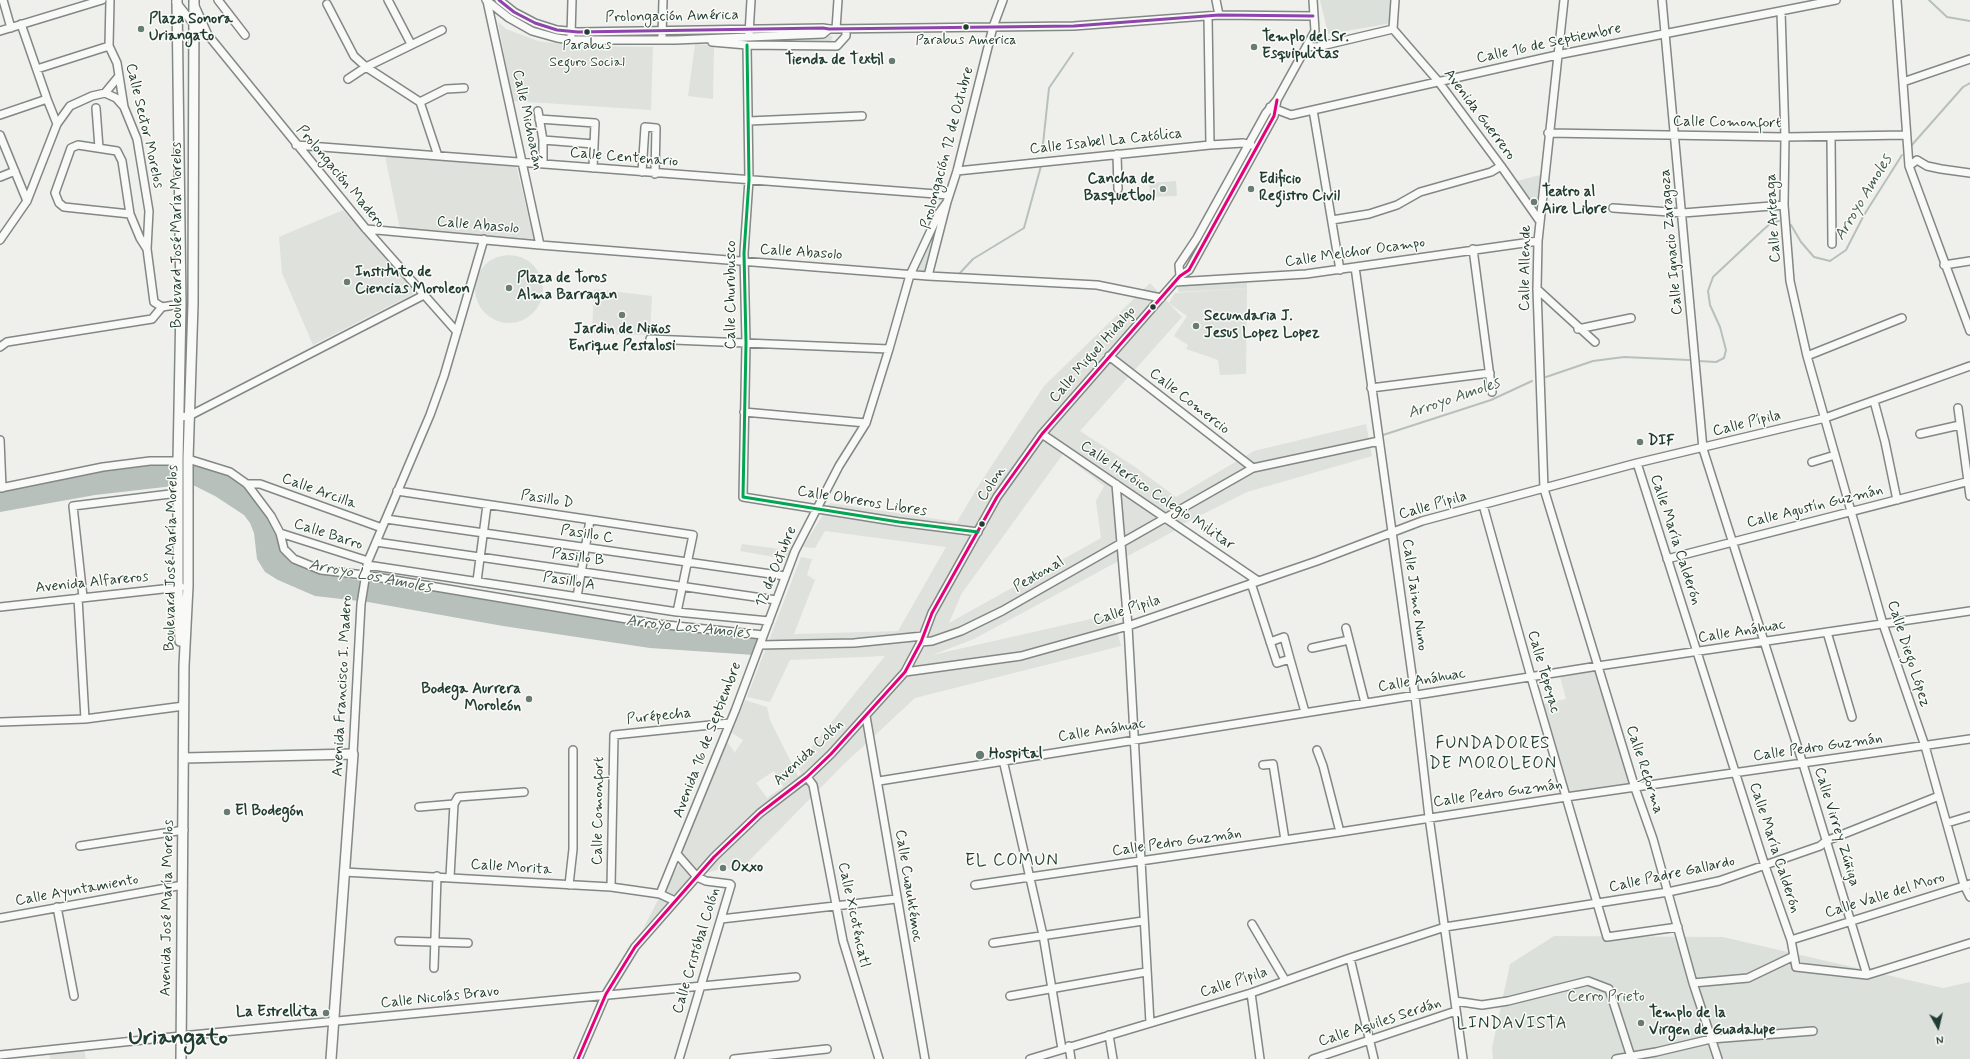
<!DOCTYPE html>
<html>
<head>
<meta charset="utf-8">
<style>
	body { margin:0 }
	#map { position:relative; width:1970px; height:1059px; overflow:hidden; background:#eff0ec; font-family:Mynerve,sans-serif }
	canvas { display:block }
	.north { position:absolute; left:1918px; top:1007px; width:40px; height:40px; -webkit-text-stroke:3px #fdfcf7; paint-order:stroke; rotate:172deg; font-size:11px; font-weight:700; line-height:16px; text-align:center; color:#1f3d34 }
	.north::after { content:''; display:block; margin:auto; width:14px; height:18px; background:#1f3d34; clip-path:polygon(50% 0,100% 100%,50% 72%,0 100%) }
</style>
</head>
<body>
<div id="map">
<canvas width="1970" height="1059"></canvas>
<div class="north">N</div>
</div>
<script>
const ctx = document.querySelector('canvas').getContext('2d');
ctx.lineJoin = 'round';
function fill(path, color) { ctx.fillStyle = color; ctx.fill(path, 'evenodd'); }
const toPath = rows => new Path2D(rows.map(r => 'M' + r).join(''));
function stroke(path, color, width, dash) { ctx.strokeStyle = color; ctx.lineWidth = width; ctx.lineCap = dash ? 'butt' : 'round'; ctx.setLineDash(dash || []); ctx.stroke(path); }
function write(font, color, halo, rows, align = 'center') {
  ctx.font = font + ' Mynerve,sans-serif'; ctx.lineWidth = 3; ctx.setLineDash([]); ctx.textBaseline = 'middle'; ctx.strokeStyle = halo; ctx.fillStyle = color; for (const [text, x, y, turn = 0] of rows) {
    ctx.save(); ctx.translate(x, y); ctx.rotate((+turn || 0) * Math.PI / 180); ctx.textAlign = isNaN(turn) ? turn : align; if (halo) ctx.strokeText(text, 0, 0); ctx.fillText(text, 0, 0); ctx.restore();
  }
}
const built = toPath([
	[498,22,506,29,538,41,573,46,653,47,651,110,513,101],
	[695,44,714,45,713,99,688,96],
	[385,156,516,165,535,243,400,229],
	[343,210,417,292,313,345,282,273,279,237],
	[1150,283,1182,317,1080,431,1138,469,1176,497,1254,451,1366,424,1372,456,1247,492,1181,525,1156,509,1150,512,1176,530,974,639,932,655,1113,614,1121,646,915,698,844,764,741,869,723,868,697,876,677,854,727,742,739,758,735,752,743,740,732,733,745,700,767,707,770,720,798,776,801,774,797,765,885,656,790,660,770,702,747,697,801,557,812,559,807,575,815,580,794,634,898,631,946,547,825,531,815,548,803,547,830,503,957,522,977,488,1044,386],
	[1063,454,1104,486,1096,501,1101,538,949,623,962,593],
	[774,771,783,787,767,798,756,783],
	[1247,288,1246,374,1220,375,1218,360,1186,349,1188,345,1174,336,1187,316,1169,303,1175,293],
	[594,289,652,296,650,335,592,334],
	[742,544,795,551,791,560,740,551],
	[1598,666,1635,788,1566,797,1539,705,1566,699,1559,673],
	[84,1050,86,1059,50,1059,49,1053]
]);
const green = toPath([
	[1320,0,1391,0,1391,19,1387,24,1328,34],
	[833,36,830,43,756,42,738,39],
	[1544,174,1539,220,1513,182],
	[1176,181,1177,196,1150,197,1149,183],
	[947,202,928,276,910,275],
	'475 289a34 34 0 1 1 68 0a34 34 0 1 1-68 0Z',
	[1247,278,1247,288,1179,292,1175,282],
	[680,863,694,875,643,929,659,898],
	[1554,936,1723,937,1943,988,1970,982,1970,1059,1493,1059,1492,1048,1510,964]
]);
const water = toPath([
	[130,464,208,465,240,480,269,516,283,549,320,573,351,579,435,588,762,636,754,655,650,648,503,626,368,602,315,596,278,580,265,572,257,559,254,533,250,523,244,515,215,496,191,484,95,495,0,512,0,492]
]);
const stream = toPath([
	[1929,0,1947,17,1970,21],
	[1911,146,1963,87,1970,83],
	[1042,153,1049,88,1073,53],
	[1791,225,1801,242,1814,257,1830,261,1846,250,1864,215,1902,155],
	[959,274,973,259,1024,228,1041,166],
	[1698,361,1716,362,1724,358,1726,350,1720,327,1710,305,1708,291,1713,277,1763,230,1771,223,1779,221],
	[1546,377,1593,361,1624,357,1689,360],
	[1383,435,1491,400,1532,381]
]);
const minor = toPath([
	[3,0,11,28],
	[110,0,109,46,117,63,124,107,137,139,149,211,147,249,154,302,162,307,181,304],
	[218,0,245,35],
	[388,0,411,44],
	[486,0,509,18,532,31,557,38,571,40,675,40,823,34,829,29],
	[499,0,514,12,535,23,557,30,578,32,823,28,829,29,993,27,1074,26,1219,15,1313,16],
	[1216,0,1219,15],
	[1564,0,1538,241,1537,289,1544,489,1635,788,1653,839,1693,983,1718,1059],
	[1662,0,1703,449,1803,764,1867,975],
	[1897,0,1909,166,1970,331],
	[487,1,540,245],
	[176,2,192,22,208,35,366,229,457,332],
	[327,4,354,56,366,67,420,102,438,156],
	[195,6,207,33],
	[1781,11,1785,137,1784,205,1790,281,1807,356,1883,624,1925,746,1964,885,1970,897],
	[1208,16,1210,145],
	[21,24,47,99,57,124],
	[836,29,838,0],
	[1393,29,1438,81,1501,166,1539,220],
	[1393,29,1395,0],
	[0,31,102,0],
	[749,34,751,0],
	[571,36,572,0],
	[662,36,663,0],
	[712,42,747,45,837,46,846,36,846,29],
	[747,45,749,180,744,253,746,343,743,497,899,522,978,532],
	[1307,46,1317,47,1393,29],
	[37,69,109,46],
	[348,79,366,67,442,30],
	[1903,82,1970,59],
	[105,93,119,76],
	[420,102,446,89,464,88],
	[1270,107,1291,115,1557,55,1836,0],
	[96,108,99,148],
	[1313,110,1340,270],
	[538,111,543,140,543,164],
	[0,115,47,99],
	[539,119,595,123,593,168],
	[749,121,862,116],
	[1548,133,1785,137,1906,135],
	[0,135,27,201],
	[1831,137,1832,244],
	[543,140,594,144],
	[296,145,949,195],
	[1117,154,1118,189],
	[1909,166,1917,160,1927,166,1941,169,1970,173],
	[957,171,1210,145,1243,143,1251,145],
	[642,172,645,127,656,128,655,174],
	[0,177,15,171],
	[1613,208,1683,213,1784,205],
	[130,214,64,207,59,203,55,193,71,148,78,145,117,151,122,161,130,214,140,238,147,249],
	[1332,220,1369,214,1397,205,1420,192,1491,172,1501,166],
	[366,229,540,245,928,276,1097,285,1161,298],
	[0,240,27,201,57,124,70,106,92,96,105,93,116,98,124,107],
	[1473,249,1492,392],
	[1944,265,1970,261],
	[1355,267,1415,696,1429,817,1463,1059],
	[928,276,947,202,957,171,993,27,1003,0],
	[1180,276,1179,265,1197,238,1266,113,1277,100,1315,31,1313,0],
	[1175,282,1306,274,1538,241],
	[1537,289,1595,342],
	[1578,329,1631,318],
	[650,339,889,349],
	[0,347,7,342,152,319,162,307],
	[1109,356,1253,468],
	[1807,356,1902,318],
	[1371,388,1490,373],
	[1874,401,1885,442,1897,500],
	[1958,408,1970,496],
	[744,412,866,423],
	[179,417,189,416,424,295],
	[1042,434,1258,581],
	[1920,434,1960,425],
	[0,440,2,488],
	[188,459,230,472,247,484,271,516,280,533,284,549,294,559,321,570,364,575,657,624,763,635],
	[1812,462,1835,455],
	[1637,463,1765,866,1791,940,1796,967,1867,975,1970,943],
	[247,484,260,484,382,528],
	[1116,484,1128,626,1150,1023],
	[0,488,103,467,150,461,178,461],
	[397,491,693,535,677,612],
	[1483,505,1531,677,1607,937,1678,927],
	[386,519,785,576],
	[280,533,368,561],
	[376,542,776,600],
	[1667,559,1970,481],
	[367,565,677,612,769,621],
	[477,581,487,505],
	[1251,583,1277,663,1290,659,1305,712],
	[83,597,73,506,178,493],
	[577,597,590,520],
	[78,598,85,719],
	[0,607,181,587],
	[1346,628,1365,703],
	[1827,632,1852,717],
	[921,642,932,641,961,631,1002,611,1253,468,1379,441],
	[1270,642,1284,637,1290,659],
	[760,645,854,643,923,636],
	[1312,648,1349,640],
	[905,672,1021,656,1128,626,1317,561,1422,521,1637,463,1825,418,1970,366],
	[866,716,925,1059],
	[0,722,85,719,184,706],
	[1317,750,1323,766,1340,832],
	[353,754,361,604,368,561,430,415,444,376,484,239],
	[1003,760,1043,935,1062,1049],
	[1263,765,1273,764,1285,840],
	[807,777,813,785,843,941,879,1059],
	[879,781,1598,666,1970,611],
	[419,807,454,804],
	[1947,823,1970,816],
	[80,846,184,830],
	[677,854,697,877,706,881,730,884,731,885,679,1059],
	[344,872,611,887,660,894,675,901],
	[450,877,454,804,458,797,524,792],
	[569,885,573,849,573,750],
	[975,885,1340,832,1566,797,1970,739],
	[611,887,614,735,730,723],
	[660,894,735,711,795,551,839,466,866,423,889,349,910,275,939,213,947,202],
	[57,907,74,996],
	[0,918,183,885],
	[721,919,896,899],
	[1252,924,1285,980],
	[1791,940,1970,884],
	[399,941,468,943],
	[993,943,1143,921],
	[1350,958,1374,1059],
	[434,968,437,876],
	[1693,983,1748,978,1794,956],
	[1251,993,1260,1059],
	[1010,996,1146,972],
	[1455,1001,1482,1005,1508,1001,1588,981,1609,989,1631,1057],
	[1109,1035,1113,1059],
	[1069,1046,1071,1059],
	[0,1055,181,1036,796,977],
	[578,1059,606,994,635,947,714,857,760,813,807,777,831,754,905,672,921,642,932,613,997,497,1042,434,1180,276,1189,270,1274,116,1277,100],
	[734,1059,827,1049],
	[1030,1059,1251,993,1350,958,1445,927,1668,892,1719,881,1820,846,1826,841,1939,796],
	[1313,1059,1456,1011],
	[1616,1059,1656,1052,1711,1039,1813,1031]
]);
const major = toPath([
	[177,0,181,304,178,461,178,587,180,641],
	[184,758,353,754,331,1059],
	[181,1059,184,666,188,586,188,459,193,304,194,0]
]);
const bus1 = toPath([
	[499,0,514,12,535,23,557,30,578,32,823,28,829,29,993,27,1074,26,1219,15,1313,16]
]);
const bus2 = toPath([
	[578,1059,606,994,635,947,714,857,760,813,807,777,831,754,905,672,921,642,932,613,997,497,1042,434,1180,276,1189,270,1274,116,1277,100]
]);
const bus3 = toPath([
	[747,45,749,180,744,253,746,343,743,497,899,522,978,532]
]);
const markers = [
	[966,27,3.5,"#1f3d34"],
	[141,29,4,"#687c74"],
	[587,32,3.5,"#1f3d34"],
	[1254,47,4,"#687c74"],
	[892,61,4,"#687c74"],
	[1163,189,4,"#687c74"],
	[1251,189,4,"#687c74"],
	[1534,202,4,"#687c74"],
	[347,282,4,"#687c74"],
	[509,288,4,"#687c74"],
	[1153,307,3.5,"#1f3d34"],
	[622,315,4,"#687c74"],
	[1196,326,4,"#687c74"],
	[1640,442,4,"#687c74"],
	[982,524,3.5,"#1f3d34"],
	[529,699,4,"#687c74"],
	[980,755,5,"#687c74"],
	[227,812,4,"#687c74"],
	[723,868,4,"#687c74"],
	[326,1013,4,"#687c74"],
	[1641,1023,4,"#687c74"]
];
const busNames = [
	["Parabus America",966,41],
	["Parabus",587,46],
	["Seguro Social",587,63]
];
const streetNames = [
	["Prolongación América",672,17,-1],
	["Calle 16 de Septiembre",1549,44,-12],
	["Avenida Guerrero",1479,115,53],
	["Calle Michoacán",527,120,78],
	["Calle Comonfort",1727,123,1],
	["Calle Sector Morelos",144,126,77],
	["Calle Isabel La Católica",1106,142,-6],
	["Prolongación 12 de Octubre",948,148,-75],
	["Calle Centenario",624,158,5],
	["Prolongación Madero",340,177,50],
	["Calle Arteaga",1774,218,-93],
	["Calle Abasolo",478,226,5],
	["Boulevard José María Morelos",178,235,-90],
	["Calle Ignacio Zaragoza",1672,242,-95],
	["Calle Abasolo",801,253,4],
	["Calle Melchor Ocampo",1355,253,-8],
	["Calle Allende",1526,268,-89],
	["Calle Churubusco",732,295,-90],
	["Calle Miguel Hidalgo",1093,355,-49],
	["Calle Comercio",1189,402,38],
	["Calle Pípila",1747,424,-14],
	["Colon",992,484,-57],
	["Calle Arcilla",319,492,20],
	["Calle Heróico Colegio Militar",1157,496,34],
	["Pasillo D",547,500,9],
	["Calle Obreros Libres",862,502,9],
	["Calle Pípila",1433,506,-16],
	["Calle Agustín Guzmán",1815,507,-14],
	["Calle Barro",328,535,18],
	["Pasillo C",587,535,9],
	["Calle María Calderón",1675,540,72],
	["Boulevard José María Morelos",172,558,-89],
	["Pasillo B",578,558,8],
	["12 de Octubre",777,567,-68],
	["Peatonal",1039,575,-30],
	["Pasillo A",569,582,9],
	["Avenida Alfareros",92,583,-6],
	["Calle Jaime Nuno",1414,595,82],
	["Calle Pípila",1127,611,-18],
	["Calle Anáhuac",1742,632,-9],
	["Calle Diego López",1908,654,72],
	["Calle Tepeyac",1543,672,74],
	["Calle Anáhuac",1422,681,-9],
	["Avenida Francisco I. Madero",343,686,-87],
	["Purépecha",659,717,-6],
	["Calle Anáhuac",1102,731,-9],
	["Avenida 16 de Septiembre",708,740,-69],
	["Calle Pedro Guzmán",1818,748,-8],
	["Avenida Colón",809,753,-43],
	["Calle Reforma",1644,770,72],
	["Calle Pedro Guzmán",1498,794,-8],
	["Calle Comonfort",599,811,-89],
	["Calle Virrey Zúñiga",1836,827,73],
	["Calle Pedro Guzmán",1177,843,-8],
	["Calle María Calderón",1774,848,72],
	["Calle Morita",511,868,4],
	["Calle Padre Gallardo",1672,875,-12],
	["Calle Cuauhtémoc",908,886,81],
	["Calle Ayuntamiento",77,891,-10],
	["Calle Valle del Moro",1885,896,-17],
	["Avenida José María Morelos",168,908,-89],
	["Calle Xicoténcatl",853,915,78],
	["Calle Cristóbal Colón",697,951,-73],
	["Calle Pípila",1234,983,-18],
	["Calle Nicolás Bravo",440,998,-6],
	["Calle Aquiles Serdán",1380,1023,-18]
];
const poiNames = [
	["Plaza Sonora",149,20],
	["Uriangato",149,37],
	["Templo del Sr.",1262,38],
	["Esquipulitas",1262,55],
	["Tienda de Textil",884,61,"right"],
	["Cancha de",1155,180,"right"],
	["Basquetbol",1155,197,"right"],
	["Edificio",1259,180],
	["Registro Civil",1259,197],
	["Teatro al",1542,193],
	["Aire Libre",1542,210],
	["Instituto de",355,273],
	["Ciencias Moroleon",355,290],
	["Plaza de Toros",517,279],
	["Alma Barragan",517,296],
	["Secundaria J.",1204,317],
	["Jesus Lopez Lopez",1204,334],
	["Jardin de Niños",622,330,"center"],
	["Enrique Pestalosi",622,347,"center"],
	["DIF",1648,442],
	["Bodega Aurrera",521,690,"right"],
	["Moroleón",521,707,"right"],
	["Hospital",989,755],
	["El Bodegón",235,812],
	["Oxxo",731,868],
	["La Estrellita",318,1013,"right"],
	["Templo de la",1649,1014],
	["Virgen de Guadalupe",1649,1031]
];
const parkNames = [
	["Cerro Prieto",1606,998]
];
const waterNames = [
	["Arroyo Amoles",1864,198,-59],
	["Arroyo Amoles",1454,399,-19],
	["Arroyo Los Amoles",370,577,11],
	["Arroyo Los Amoles",688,628,6]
];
const quarterNames = [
	["FUNDADORES",1493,744],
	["DE MOROLEON",1493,764],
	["EL COMUN",1012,861],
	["LINDAVISTA",1512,1024]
];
const townNames = [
	["Uriangato",178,1039]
];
fill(built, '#dee1dc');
fill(green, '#dce0db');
fill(water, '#b7c0ba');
stroke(stream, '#b7c0ba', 2);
stroke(minor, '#828885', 10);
stroke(major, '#828885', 12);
stroke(minor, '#f9f9f7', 7);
stroke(major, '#f9f9f7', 9);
stroke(bus1, '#8e44ad', 3);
stroke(bus2, '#e5007d', 3);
stroke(bus3, '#00a651', 3);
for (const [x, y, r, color] of markers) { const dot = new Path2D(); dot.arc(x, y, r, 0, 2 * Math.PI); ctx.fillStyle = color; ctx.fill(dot); stroke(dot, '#fdfcf7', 1.5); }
write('14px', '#1f3d34', '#fdfcf7', busNames);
write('15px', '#1f3d34', '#fdfcf7', streetNames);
write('bold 15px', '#1f3d34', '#fdfcf7', poiNames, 'left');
write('15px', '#425b53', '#fdfcf7', parkNames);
write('italic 16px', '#455e56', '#fdfcf7', waterNames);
ctx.letterSpacing = '1px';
write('17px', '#1f3d34', '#fdfcf7', quarterNames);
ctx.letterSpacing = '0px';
write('bold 23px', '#1f3d34', '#fdfcf7', townNames);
</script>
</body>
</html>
